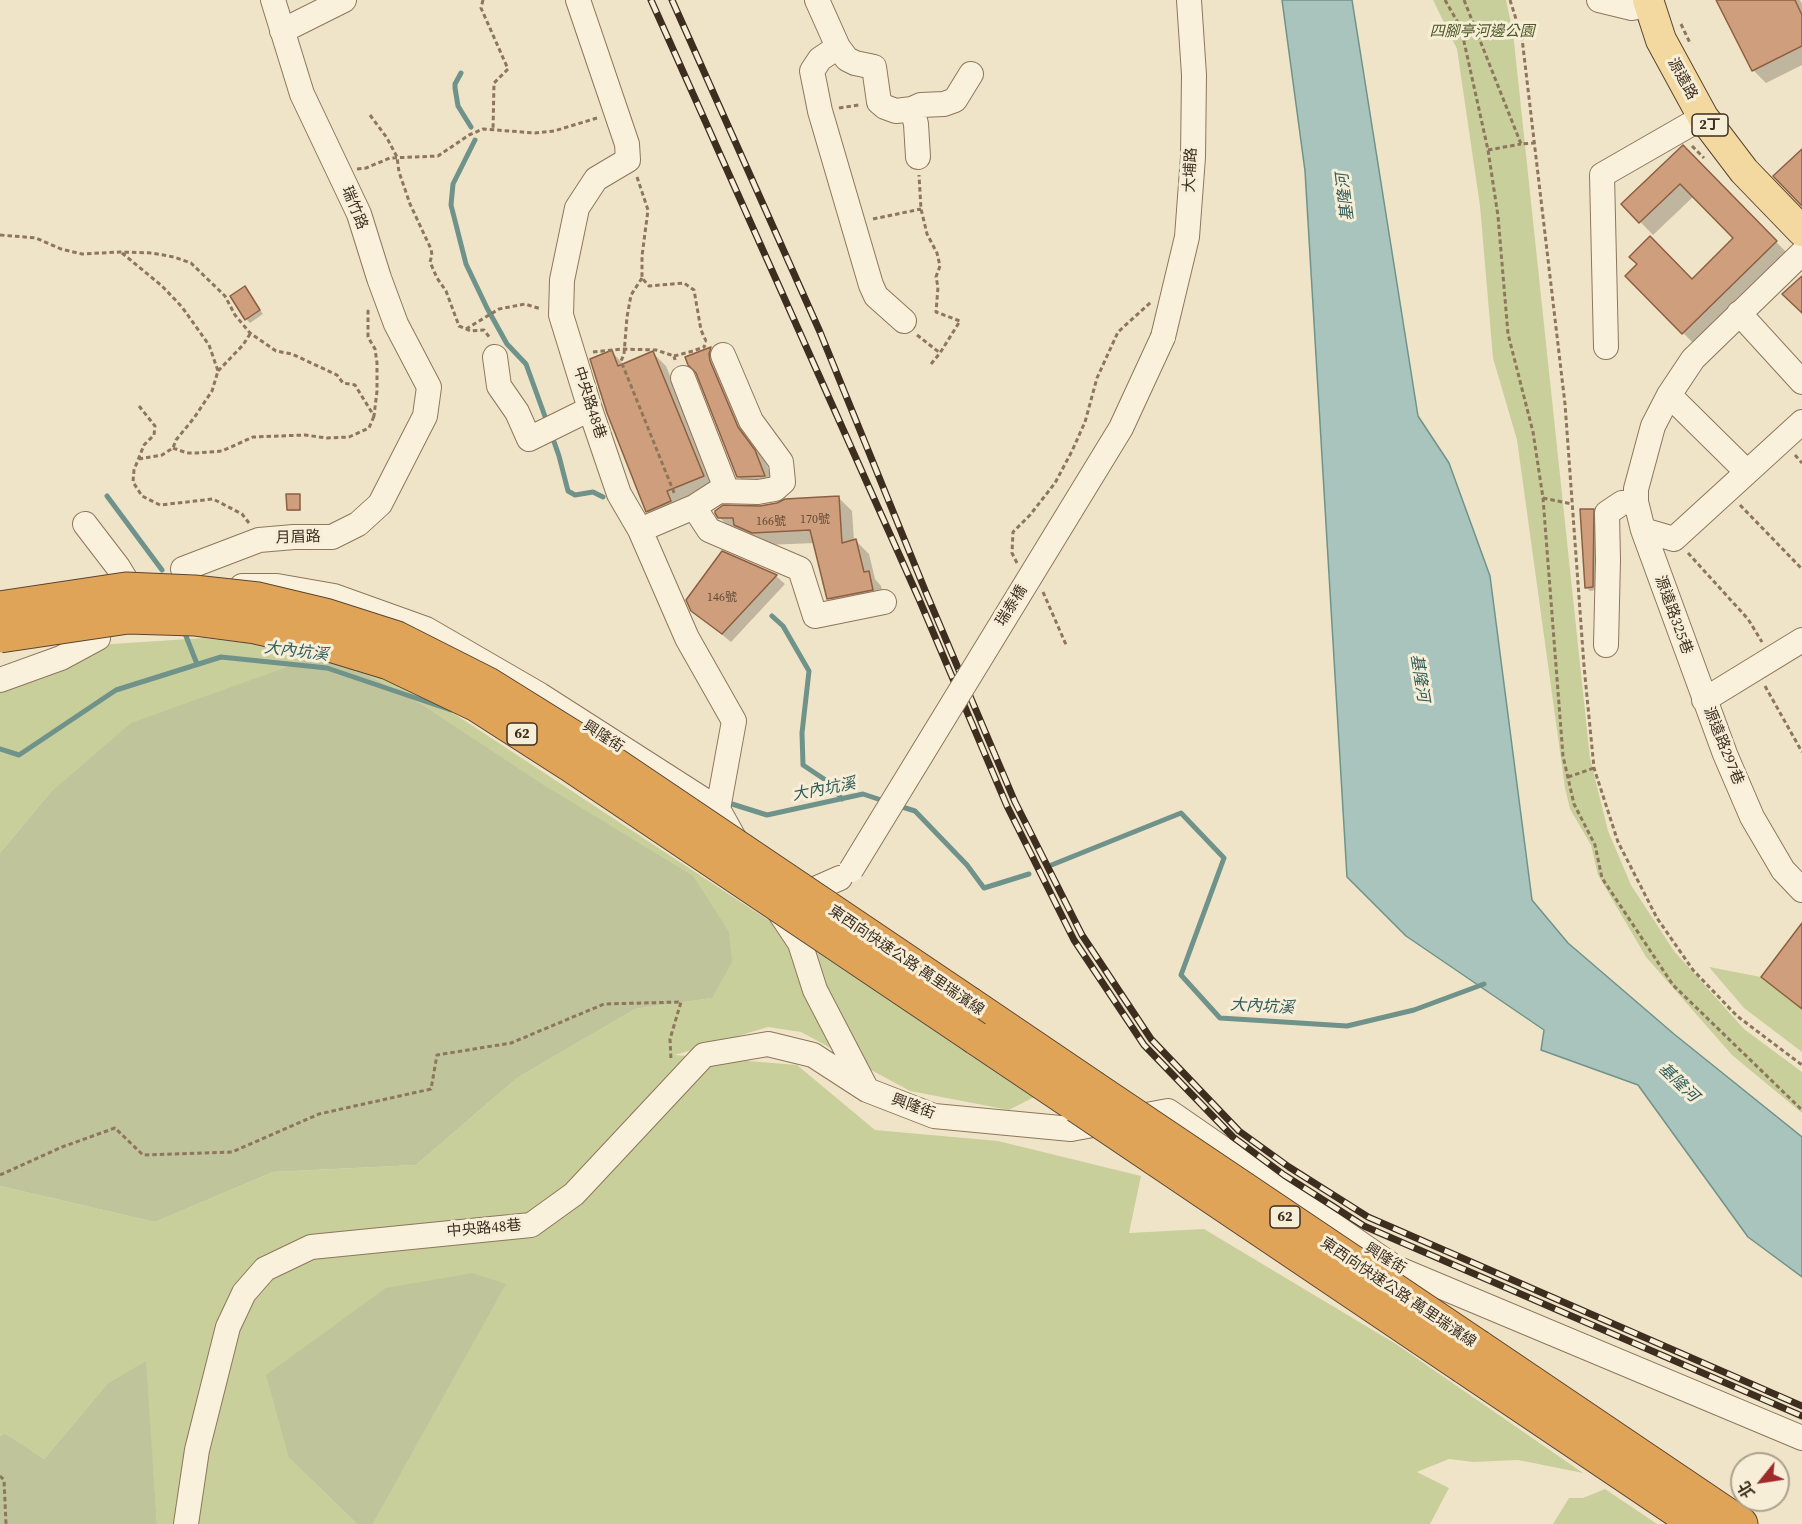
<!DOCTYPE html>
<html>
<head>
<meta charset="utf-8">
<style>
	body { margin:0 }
	#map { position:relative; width:1802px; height:1524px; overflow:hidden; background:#f0e4c8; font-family:"Source Serif 4","Noto Sans TC",serif }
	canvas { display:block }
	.north { position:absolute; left:1730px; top:1452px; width:60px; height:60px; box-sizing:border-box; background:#f7eed8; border:2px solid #ada18e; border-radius:50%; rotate:240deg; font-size:16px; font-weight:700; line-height:24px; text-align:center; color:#3d2e20 }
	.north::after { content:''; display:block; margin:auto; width:21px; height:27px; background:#9e2a2b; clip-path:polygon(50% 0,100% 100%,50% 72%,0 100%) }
</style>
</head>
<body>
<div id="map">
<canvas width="1802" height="1524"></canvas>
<div class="north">北</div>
</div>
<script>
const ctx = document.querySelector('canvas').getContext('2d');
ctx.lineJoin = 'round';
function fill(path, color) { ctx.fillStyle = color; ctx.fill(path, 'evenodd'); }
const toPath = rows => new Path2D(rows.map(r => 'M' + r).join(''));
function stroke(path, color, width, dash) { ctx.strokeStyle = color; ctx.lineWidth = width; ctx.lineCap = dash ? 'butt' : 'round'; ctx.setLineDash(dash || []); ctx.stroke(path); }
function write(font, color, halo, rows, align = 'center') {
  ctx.font = font + ' "Source Serif 4","Noto Sans TC",serif'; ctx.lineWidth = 6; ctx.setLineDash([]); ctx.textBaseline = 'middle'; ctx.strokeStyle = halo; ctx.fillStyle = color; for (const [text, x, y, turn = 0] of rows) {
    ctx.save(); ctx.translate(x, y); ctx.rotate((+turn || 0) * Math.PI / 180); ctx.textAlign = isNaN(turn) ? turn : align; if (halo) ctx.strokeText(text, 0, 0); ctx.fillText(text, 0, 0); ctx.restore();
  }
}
const green = toPath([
	[1433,0,1506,0,1513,32,1590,758,1608,831,1631,885,1674,951,1744,1029,1802,1072,1802,1113,1732,1055,1646,957,1598,875,1591,845,1570,809,1565,788,1517,440,1493,358,1480,206,1457,49],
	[203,638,296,649,358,662,447,709,1036,1096,1009,1110,910,1091,801,1032,768,1027,675,1055,797,1065,875,1130,998,1141,1141,1176,1129,1233,1204,1229,1396,1344,1583,1473,1518,1460,1473,1462,1449,1459,1417,1472,1449,1488,1430,1524,373,1524,505,1285,473,1273,289,1458,357,1524,157,1524,145,1362,108,1383,44,1459,5,1433,0,1436,0,1186,155,1222,273,1172,416,1165,517,1078,635,1009,711,998,552,790,425,706,350,665,50,793,0,853,0,687,97,645],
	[1709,967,1761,977,1802,1009,1802,1052,1744,1008],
	[1605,1489,1657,1524,1553,1524,1569,1498,1583,1498]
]);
const cemetery = toPath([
	[304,661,350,665,425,706,552,790,693,876,729,932,732,962,712,998,635,1009,517,1078,416,1165,273,1172,155,1222,0,1186,0,853,50,793,131,723],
	[473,1273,506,1284,373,1524,357,1524,289,1458,266,1375,386,1288],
	[146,1361,157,1524,0,1524,0,1436,5,1433,44,1459,108,1383]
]);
const water = toPath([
	[1282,0,1352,0,1418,416,1449,463,1490,576,1532,900,1568,943,1674,1034,1802,1137,1802,1277,1748,1237,1638,1085,1541,1050,1544,1030,1406,936,1347,877,1305,171,1282,0]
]);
const shadow = toPath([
	[1718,0,1800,0,1802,4,1802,65,1766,83,1753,70],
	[1683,147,1789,255,1696,346,1627,276,1639,264,1692,280,1735,238,1694,196,1653,235,1623,204],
	[245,288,263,314,250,323,246,319],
	[711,349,724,361,722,375,751,441,767,465,777,489,752,490,738,476,698,373,687,358],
	[612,352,624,365,653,353,666,366,716,489,660,524,647,511],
	[299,495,301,511,290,511,288,510],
	[839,498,852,511,854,541,856,541,869,554,875,579,881,586,885,603,841,611,828,598,815,543,766,545,749,538,741,530,733,531,720,518,761,508],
	[1593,510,1597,514,1596,590,1590,591,1586,587],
	[723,553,776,576,785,584,731,642,692,610]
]);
const stream = toPath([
	[461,73,455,84,455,88,458,106,471,127],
	[475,140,453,184,451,205,466,264,487,308,507,344,526,364,547,422],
	[552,436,559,456,568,491,575,495,593,492,603,497],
	[107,496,162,570],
	[772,616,783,626,809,671,802,733,803,765,827,781,842,799],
	[184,631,197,664],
	[0,749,19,755,116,690,221,657,327,668,451,710],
	[732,804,767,815,863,794,884,801],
	[899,806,915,811,967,865,984,888,1029,874],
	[1049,866,1181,813,1224,858,1181,975,1220,1018,1347,1026,1414,1010,1484,984]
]);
const building = toPath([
	[1716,0,1795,0,1802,15,1802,46,1752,71,1716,0],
	[1683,145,1777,241,1682,334,1625,276,1637,264,1629,257,1650,236,1692,279,1733,238,1680,184,1639,223,1621,204,1683,145],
	[1802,149,1802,206,1773,176,1802,149],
	[1802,276,1802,313,1782,294,1802,276],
	[245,286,260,310,245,320,230,296,245,286],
	[711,347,709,354,710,361,738,427,755,450,765,476,737,477,696,373,688,365,685,357,711,347],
	[612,350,618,366,653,351,704,476,667,491,671,501,646,512,607,413,590,359,612,350],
	[286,494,300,494,300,510,287,510,286,494],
	[839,496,842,543,856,539,864,572,869,571,873,590,827,599,810,530,752,533,734,525,733,518,718,518,715,513,715,511,723,505,760,506,777,503,785,499,839,496],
	[1580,509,1594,509,1593,587,1585,588,1580,509],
	[722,551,777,575,722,634,691,611,686,600,722,551],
	[1802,923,1802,1009,1761,977,1802,923]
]);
const path = toPath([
	[483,0,481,8,508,69,494,83,493,130],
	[1445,0,1461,28,1488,150,1498,216,1508,334,1533,432,1543,498,1563,756,1574,804,1595,845,1602,878,1673,985,1802,1110],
	[1464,0,1521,144,1535,143],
	[1510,0,1522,38,1565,404,1584,666,1594,768,1618,842,1657,918,1693,970,1737,1016,1802,1065],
	[1681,24,1690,43],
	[839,108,859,105],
	[370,115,387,138,397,157,399,172,410,204,431,249,432,255,430,262,437,278,446,291,459,326,471,331,484,330,490,338],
	[1692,146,1704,158],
	[1488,150,1521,144],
	[357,169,366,168,390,158,438,156,469,135,483,129,535,133,554,131,597,118],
	[637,177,648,210,642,256,642,278,649,286,684,283,694,290,701,330,706,341,709,341],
	[873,219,921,209],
	[0,235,36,238,61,249,82,254,120,252,152,253,174,257,191,263,225,296,235,315,250,333,276,351,292,354,337,375,343,383,355,385,374,416,377,391,377,363,375,349,368,337,368,311,369,312],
	[122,253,162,286,182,307,209,345,218,371,212,391,194,418,176,440,173,448,162,455,139,459],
	[642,278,631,295,627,317,624,354,621,361,675,495],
	[466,329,499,309,525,304,541,309],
	[917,335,940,353,960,321,936,312,938,287,936,277,940,266,937,253,927,234,921,209,919,175],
	[593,352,622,349,656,350,674,356,675,360],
	[674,356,693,351,704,347,705,345],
	[931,364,940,353],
	[218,371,243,345,250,334],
	[139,406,155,426,154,435,144,445,134,470,133,482,142,496,160,505,213,499,242,514,249,523],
	[173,448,187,453,197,453,222,451,253,437,305,435,327,438,349,437,369,428,374,416],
	[1795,455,1802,463],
	[1543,498,1572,504],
	[1740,505,1802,569],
	[1688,553,1748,619,1762,642],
	[1017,563,1012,553,1013,532,1030,515,1055,483,1072,451,1085,422,1097,378,1118,332,1151,302],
	[1043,592,1067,647],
	[1765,686,1802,752],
	[1568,777,1594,768],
	[0,1175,62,1147,115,1128,143,1155,232,1152,319,1114,431,1089,437,1055,511,1043,604,1004,681,1002,670,1039,671,1060],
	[0,1476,4,1480,6,1524]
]);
const minor = toPath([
	[578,0,627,144,628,160,596,179,577,208,562,280,561,315,590,409,619,494,640,530,687,638,734,721,718,809],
	[817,0,838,47,820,59,812,71,820,111,871,285,876,296,904,321],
	[1599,0,1632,8,1649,5],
	[282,31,344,0],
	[838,47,847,59,855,63,874,67,879,102,885,107,896,111,912,109,916,124,918,157],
	[912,109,921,105,944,104,955,100,971,74],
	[1802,253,1693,359,1669,395,1653,426,1636,489,1636,502,1643,530,1725,754,1752,817,1783,870,1802,890],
	[1739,313,1802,382],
	[1163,337,1187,237,1193,157,1194,75,1189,0],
	[1606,347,1602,175,1703,117],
	[495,357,499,386,517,412,529,439,590,409],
	[683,378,727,491],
	[1669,395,1747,472],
	[694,507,709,530,800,569,815,616,884,602],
	[85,524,118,567,135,595,141,595],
	[640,530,694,507,719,491,758,492,775,489,783,482,781,462,751,421,723,355],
	[1643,530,1674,539,1802,422],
	[183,569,259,540,294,537,332,537,358,524,380,504,425,416,429,387,396,324,379,278,359,214,302,94,273,0],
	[242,586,277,586,334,596,426,629,540,695,718,809,738,845],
	[1606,645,1608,560,1607,513,1622,503,1636,502],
	[0,680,61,658,98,638],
	[1704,700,1802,640],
	[794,889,815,889,840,878],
	[778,910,800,943,815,990,866,1088],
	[186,1524,197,1450,228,1327,244,1293,265,1269,311,1247,531,1225,574,1194,704,1055,768,1044,813,1055,867,1090,934,1116,1071,1129,1168,1111,1394,1267,1802,1438]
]);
const major = toPath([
	[1648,0,1661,40,1703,117,1744,171,1802,231]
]);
const highway = toPath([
	[970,1004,1091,1086],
	[976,1038,1077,1106],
	[1479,1347,1741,1524],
	[1464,1367,1697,1524]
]);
const rail = toPath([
	[651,0,919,599,1007,806,1074,940,1144,1045,1233,1137,1284,1175,1364,1226,1802,1416],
	[672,0,820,332,927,595,1015,802,1082,935,1151,1039,1239,1131,1289,1167,1368,1217,1802,1406]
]);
const minorBridge = toPath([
	[851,870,1121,428,1163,337]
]);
const highwayBridge = toPath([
	[0,608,126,589,194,592,258,599,325,615,397,638,488,684,586,745,970,1004],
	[0,636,128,617,194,619,255,627,320,642,389,663,477,705,572,766,976,1038],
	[1091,1086,1479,1347],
	[1077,1106,1464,1367]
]);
const numberNames = [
	["170號",815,520],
	["166號",771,522],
	["146號",722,598]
];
const shields = [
	[1710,125,36],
	[522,734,30],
	[1285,1217,30]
];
const shieldNames = [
	["2丁",1710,125],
	["62",522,734],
	["62",1285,1217]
];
const parkNames = [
	["四腳亭河邊公園",1482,32]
];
const streetNames = [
	["源遠路",1682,79,61],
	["大埔路",1191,170,-87],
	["瑞竹路",354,208,68],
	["中央路48巷",589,403,72],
	["月眉路",298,538,-2],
	["瑞泰橋",1012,606,-58],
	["源遠路325巷",1673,615,70],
	["興隆街",603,737,33],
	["源遠路297巷",1723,746,68],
	["東西向快速公路 萬里瑞濱線",906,961,34],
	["興隆街",913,1107,20],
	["中央路48巷",484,1229,-5],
	["興隆街",1385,1259,31],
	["東西向快速公路 萬里瑞濱線",1398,1293,34]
];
const waterNames = [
	["基隆河",1346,197,-97],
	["大內坑溪",296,652,7],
	["基隆河",1419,678,81],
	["大內坑溪",824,790,-11],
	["大內坑溪",1262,1007,3],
	["基隆河",1678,1083,43]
];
fill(green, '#c9cf9b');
fill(cemetery, '#bfc49a');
fill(water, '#a9c4bc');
stroke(water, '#6f938a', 1.5);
fill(shadow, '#0003');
stroke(stream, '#6f938a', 5);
fill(building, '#cf9f7d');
stroke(building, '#8d5f41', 1.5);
stroke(minor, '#8d765c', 26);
stroke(major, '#5b4430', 32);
stroke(highway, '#5b4430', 35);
stroke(path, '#8d765c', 3, [4.5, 3]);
stroke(minor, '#faf1dc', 24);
stroke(major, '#f3d9a0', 30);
stroke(highway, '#e0a458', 33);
stroke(rail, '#3d2e20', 7);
stroke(rail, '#f7eed8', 4.5, [14]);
stroke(minorBridge, '#8d765c', 26, []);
stroke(highwayBridge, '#5b4430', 35, []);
stroke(minorBridge, '#faf1dc', 24);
stroke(highwayBridge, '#e0a458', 33);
write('12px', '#624a37', null, numberNames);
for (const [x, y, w] of shields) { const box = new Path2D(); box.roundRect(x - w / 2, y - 11, w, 22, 4.5); ctx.fillStyle = '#f7eed8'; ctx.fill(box); stroke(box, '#3d2e20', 1.5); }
write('bold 14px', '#3d2e20', null, shieldNames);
write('italic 15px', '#4d5a26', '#f7eed8', parkNames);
write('15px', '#3d2e20', '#f7eed8', streetNames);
write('italic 16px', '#2f5d5a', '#f7eed8', waterNames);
</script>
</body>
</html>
